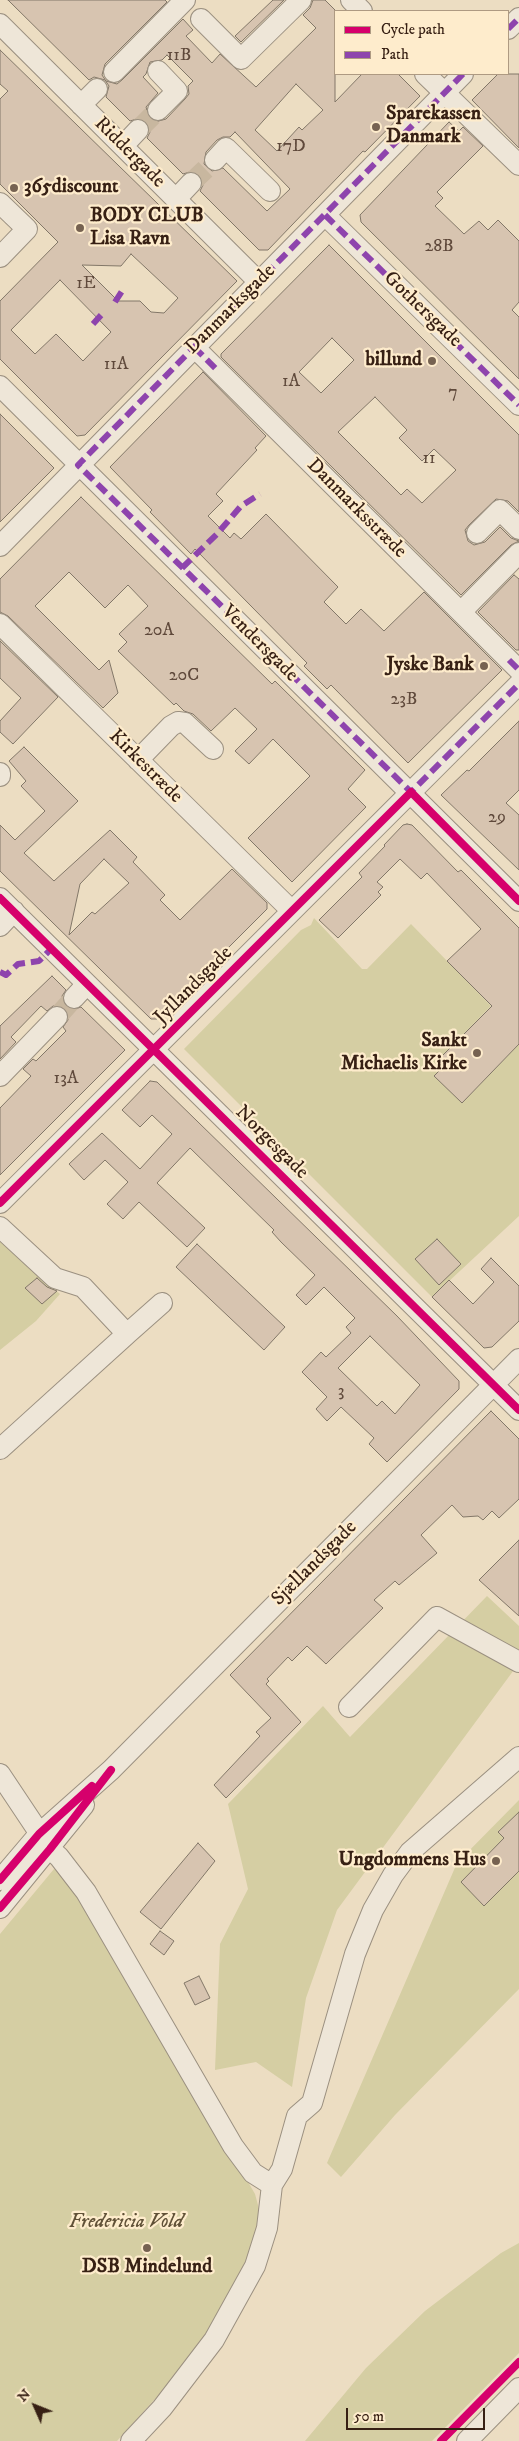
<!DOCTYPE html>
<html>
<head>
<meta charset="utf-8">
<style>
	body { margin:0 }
	#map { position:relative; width:519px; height:2441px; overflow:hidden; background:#ecddc2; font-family:"IM FELL DW Pica",serif }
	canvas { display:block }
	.legend { position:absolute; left:334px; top:10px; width:175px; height:65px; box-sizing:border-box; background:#feeccc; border:1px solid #ae9a82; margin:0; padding:6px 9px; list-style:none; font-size:15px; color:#372014 }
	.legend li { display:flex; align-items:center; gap:10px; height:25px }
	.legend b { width:25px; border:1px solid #ae9a82 }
	.north { position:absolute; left:10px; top:2381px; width:50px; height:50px; -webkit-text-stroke:4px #feeccc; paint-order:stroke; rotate:314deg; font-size:14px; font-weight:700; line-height:20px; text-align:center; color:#372014 }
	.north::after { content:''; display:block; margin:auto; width:18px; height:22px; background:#372014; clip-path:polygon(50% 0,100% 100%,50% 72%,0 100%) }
	.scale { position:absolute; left:346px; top:2408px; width:139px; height:22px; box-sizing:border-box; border:2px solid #372014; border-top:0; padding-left:6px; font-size:15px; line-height:18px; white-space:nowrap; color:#372014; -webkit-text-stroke:4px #feeccc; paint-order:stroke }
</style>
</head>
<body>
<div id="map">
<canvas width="519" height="2441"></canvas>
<ul class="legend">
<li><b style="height:6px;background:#d6006c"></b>Cycle path</li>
<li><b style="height:6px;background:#8e44ad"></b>Path</li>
</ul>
<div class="north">N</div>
<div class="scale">50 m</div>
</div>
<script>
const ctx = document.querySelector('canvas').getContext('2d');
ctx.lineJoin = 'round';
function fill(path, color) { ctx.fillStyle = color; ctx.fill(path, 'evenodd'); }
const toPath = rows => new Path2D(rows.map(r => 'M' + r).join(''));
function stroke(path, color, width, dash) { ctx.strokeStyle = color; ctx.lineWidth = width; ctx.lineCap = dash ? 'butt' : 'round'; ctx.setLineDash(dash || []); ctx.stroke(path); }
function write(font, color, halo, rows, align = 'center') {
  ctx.font = font + ' "IM FELL DW Pica",serif'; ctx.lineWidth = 4.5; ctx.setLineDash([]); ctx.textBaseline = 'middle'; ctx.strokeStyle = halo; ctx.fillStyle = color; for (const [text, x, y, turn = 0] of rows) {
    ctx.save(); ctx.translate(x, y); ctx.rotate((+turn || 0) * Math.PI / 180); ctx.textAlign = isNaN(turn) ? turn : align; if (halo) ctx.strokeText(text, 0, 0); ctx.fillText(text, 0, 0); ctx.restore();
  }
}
const green = toPath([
	[314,918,362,969,367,969,411,924,491,1006,436,1062,462,1103,519,1044,519,1216,432,1297,184,1049,301,930,311,925],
	[0,1241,60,1294,36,1321,0,1350],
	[487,1596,519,1626,519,1663,337,1910,306,1998,292,2087,256,2062,215,2070,220,1944,248,1889,228,1804,323,1706,350,1737],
	[519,1800,519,1989,395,2115,341,2177,327,2163,457,1863],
	[54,1869,63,1873,93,1914,255,2194,263,2224,231,2296,182,2369,117,2441,0,2441,0,1934],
	[519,2243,519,2353,432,2441,305,2441,366,2368,425,2311,501,2253]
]);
const building = toPath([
	[8,0,165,0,167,2,105,64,102,75,106,81,117,84,122,80,183,19,193,30,186,36,212,63,220,54,256,87,316,28,303,15,310,8,313,0,325,0,335,10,335,102,362,74,398,74,420,96,365,152,363,151,268,250,259,250,200,191,203,185,199,175,193,171,183,174,147,138,150,132,146,122,140,118,130,121,106,97,109,86,105,80,94,77,89,80,8,0],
	[167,55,193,81,188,86,189,94,185,99,166,119,155,122,149,118,146,107,158,93,143,77,146,74,150,62,162,60,167,55],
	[296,84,323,110,302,130,299,127,277,151,255,130,296,84],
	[235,132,290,189,267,211,223,168,212,171,204,164,206,152,217,140,223,137,230,137,235,132],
	[273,0,284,0,241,42,235,36,273,0],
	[0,50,237,281,85,435,77,436,0,359,0,301,58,242,0,184,0,99,8,91,0,84,0,50],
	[131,254,178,298,164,313,151,312,140,301,118,301,82,265,121,266,131,254],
	[60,280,111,332,83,361,56,334,35,354,11,330,60,280],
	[498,74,519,74,519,148,472,100,498,74],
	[449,122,459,131,463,127,483,146,437,192,443,198,435,206,464,234,479,221,488,230,498,220,519,241,519,302,512,310,519,317,519,379,361,222,360,215,449,122],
	[329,245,519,435,519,512,508,501,496,499,469,525,465,530,468,541,474,545,485,542,500,527,511,538,519,541,511,545,461,595,221,357,221,354,329,245],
	[332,338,354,360,321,393,299,372,332,338],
	[375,397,407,430,399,438,422,461,434,449,456,470,422,503,407,489,401,495,338,432,375,397],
	[203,372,266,436,255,448,257,450,216,494,223,501,208,516,230,538,234,533,241,539,266,514,338,587,324,602,346,624,361,609,384,631,424,592,502,670,408,763,331,685,327,689,304,666,307,663,195,549,191,554,150,512,152,510,110,467,203,372],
	[0,414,54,468,0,522,0,414],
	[81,497,272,684,275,681,365,770,348,789,366,807,292,882,248,838,310,776,273,739,249,764,235,751,257,729,235,708,211,731,193,714,184,711,176,703,174,705,118,651,127,642,119,634,148,606,128,585,105,608,69,572,35,606,99,670,109,660,118,693,103,708,8,616,0,612,0,579,81,497],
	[514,575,519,579,519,650,516,650,478,612,514,575],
	[0,641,58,697,13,744,0,732,0,721,21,698,0,678,0,641],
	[519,721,519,790,506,803,519,815,519,870,441,795,467,770,469,771,519,721],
	[24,747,78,801,24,853,54,881,110,830,137,857,133,862,165,895,160,900,180,920,232,869,267,903,267,909,157,1019,151,1019,0,871,0,825,15,840,45,811,21,786,26,781,9,761,24,747],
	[104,859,129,883,95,914,92,912,69,935,80,884,104,859],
	[407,824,412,825,458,872,461,870,519,928,519,1044,462,1103,434,1076,442,1068,436,1062,492,1006,447,961,481,929,427,873,421,879,400,859,377,882,383,887,378,892,381,895,338,938,319,920,362,877,359,873,385,846,384,845,403,825,407,824],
	[52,976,66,990,62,996,66,1006,72,1010,81,1007,125,1050,0,1175,0,1108,31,1076,23,1069,33,1059,36,1061,66,1031,63,1027,68,1020,68,1014,60,1006,53,1006,47,1011,41,1006,11,1037,16,1042,0,1059,0,1026,52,976],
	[150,1081,157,1082,397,1316,459,1381,459,1389,387,1462,369,1444,374,1438,341,1407,327,1421,316,1409,327,1397,302,1372,321,1352,326,1357,351,1333,346,1327,355,1318,324,1287,306,1305,296,1295,315,1275,281,1242,272,1232,274,1230,190,1148,157,1183,205,1228,187,1247,139,1202,123,1219,107,1204,128,1182,105,1160,84,1180,69,1164,102,1133,140,1169,172,1134,152,1115,140,1127,122,1110,150,1081],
	[370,1336,420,1385,395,1414,382,1401,377,1406,338,1368,370,1336],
	[437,1239,461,1264,439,1285,415,1259,437,1239],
	[197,1244,285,1327,264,1350,176,1267,197,1244],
	[491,1258,519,1286,519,1321,492,1347,484,1348,432,1297,449,1280,473,1304,494,1282,481,1269,491,1258],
	[37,1278,47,1287,57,1291,42,1304,25,1288,37,1278],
	[491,1411,519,1439,519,1499,499,1518,492,1511,483,1520,478,1516,463,1517,452,1505,421,1535,437,1553,399,1585,395,1581,374,1600,383,1608,326,1664,307,1646,292,1661,288,1657,267,1679,269,1681,266,1684,301,1722,226,1798,214,1785,260,1736,256,1732,271,1718,230,1675,491,1411],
	[519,1540,519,1616,479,1580,519,1540],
	[519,1812,519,1871,484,1906,461,1882,504,1838,498,1832,519,1812],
	[198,1843,215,1861,161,1929,140,1912,198,1843],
	[160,1931,174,1941,164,1955,150,1944,160,1931],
	[199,1976,210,1998,195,2005,184,1983,199,1976]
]);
const minorTunnel = toPath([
	[138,130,158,110],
	[191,183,215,160],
	[57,1017,74,998]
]);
const minor = toPath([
	[351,0,362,11],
	[201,19,241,59,301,0],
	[0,24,259,282],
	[508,29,519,18],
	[114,72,185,0],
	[425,74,519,165],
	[81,105,97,89],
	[158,110,177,91,158,71],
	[123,146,138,130],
	[215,160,226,148,270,191],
	[176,199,191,183],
	[0,203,27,229,0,257],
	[325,215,519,405],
	[194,347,519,670],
	[0,386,519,901],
	[477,533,500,510,519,529],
	[0,546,463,74],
	[461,612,519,553],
	[0,624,291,910],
	[138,760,171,726,178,722,185,723,213,749],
	[0,773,0,776],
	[0,898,519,1410],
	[0,926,14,911],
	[74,998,87,984],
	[0,1076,57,1017],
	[0,1203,519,684],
	[0,1227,55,1278,83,1287,127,1334,0,1449],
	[127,1334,162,1303],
	[349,1707,437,1617,519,1662],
	[0,1774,50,1849,59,1857,86,1892,233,2146,253,2173,272,2185],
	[0,1880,39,1834,111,1770,519,1359],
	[0,1908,84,1805],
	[131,2441,162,2408,214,2340,255,2266,267,2228,272,2185,282,2169,297,2116,312,2103,355,1954,373,1910,393,1875,410,1852,519,1757],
	[467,2441,519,2388]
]);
const quiet = toPath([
	[508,29,519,18],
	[463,74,78,465,411,792,519,684],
	[325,215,519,405],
	[115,302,124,288],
	[93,324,103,313],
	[194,347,219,372],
	[182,568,217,534,241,506,260,494],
	[509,660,519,670],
	[0,972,6,975,18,964,39,961,51,949]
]);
const cycleway = toPath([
	[0,898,519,1410],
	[0,1203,411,792,519,901],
	[0,1880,39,1834,92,1786],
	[0,1908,50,1849,111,1770],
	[441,2441,519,2362]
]);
const markers = [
	[376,127,5,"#766251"],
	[14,188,5,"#766251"],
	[80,228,5,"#766251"],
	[432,361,5,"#766251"],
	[484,666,5,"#766251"],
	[477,1053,5,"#766251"],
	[496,1861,5,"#766251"],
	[147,2248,5,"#766251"]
];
const numberNames = [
	["11B",179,56],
	["17D",291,147],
	["28B",439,247],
	["1E",86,284],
	["11A",116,365],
	["1A",291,382],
	["7",453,393],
	["11",429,459],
	["20A",159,631],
	["20C",184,676],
	["23B",404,700],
	["29",497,818],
	["13A",66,1079],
	["3",341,1392]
];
const poiNames = [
	["Sparekassen",386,115,"left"],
	["Danmark",386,138,"left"],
	["365discount",24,188,"left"],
	["BODY CLUB",90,217,"left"],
	["Lisa Ravn",90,240,"left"],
	["billund",422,361],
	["Jyske Bank",474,666],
	["Sankt",467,1042],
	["Michaelis Kirke",467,1065],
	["Ungdommens Hus",486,1861],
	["DSB Mindelund",147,2268,"center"]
];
const streetNames = [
	["Riddergade",129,153,45],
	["Danmarksgade",231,310,-45],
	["Gothersgade",422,310,44],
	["Danmarksstræde",356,509,45],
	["Vendersgade",259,644,45],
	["Kirkestræde",145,767,45],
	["Jyllandsgade",194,986,-45],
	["Norgesgade",271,1143,45],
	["Sjællandsgade",315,1564,-45]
];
const parkNames = [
	["Fredericia Vold",126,2223]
];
fill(green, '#d5cea3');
fill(building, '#d7c4b0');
stroke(building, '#827768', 1);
stroke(minorTunnel, '#c8b79f', 20, [20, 10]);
stroke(minor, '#9b9080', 22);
stroke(minor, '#eee6d8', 20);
stroke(quiet, '#8e44ad', 6, [12, 6]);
stroke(cycleway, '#d6006c', 8);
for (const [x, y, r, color] of markers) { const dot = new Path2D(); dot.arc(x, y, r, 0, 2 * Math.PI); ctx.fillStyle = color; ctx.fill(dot); stroke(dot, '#feeccc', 2); }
write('18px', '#5f493b', null, numberNames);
write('bold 20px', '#372014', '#feeccc', poiNames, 'right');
write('20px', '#372014', '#feeccc', streetNames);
write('italic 20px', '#615137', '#feeccc', parkNames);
</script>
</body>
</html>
